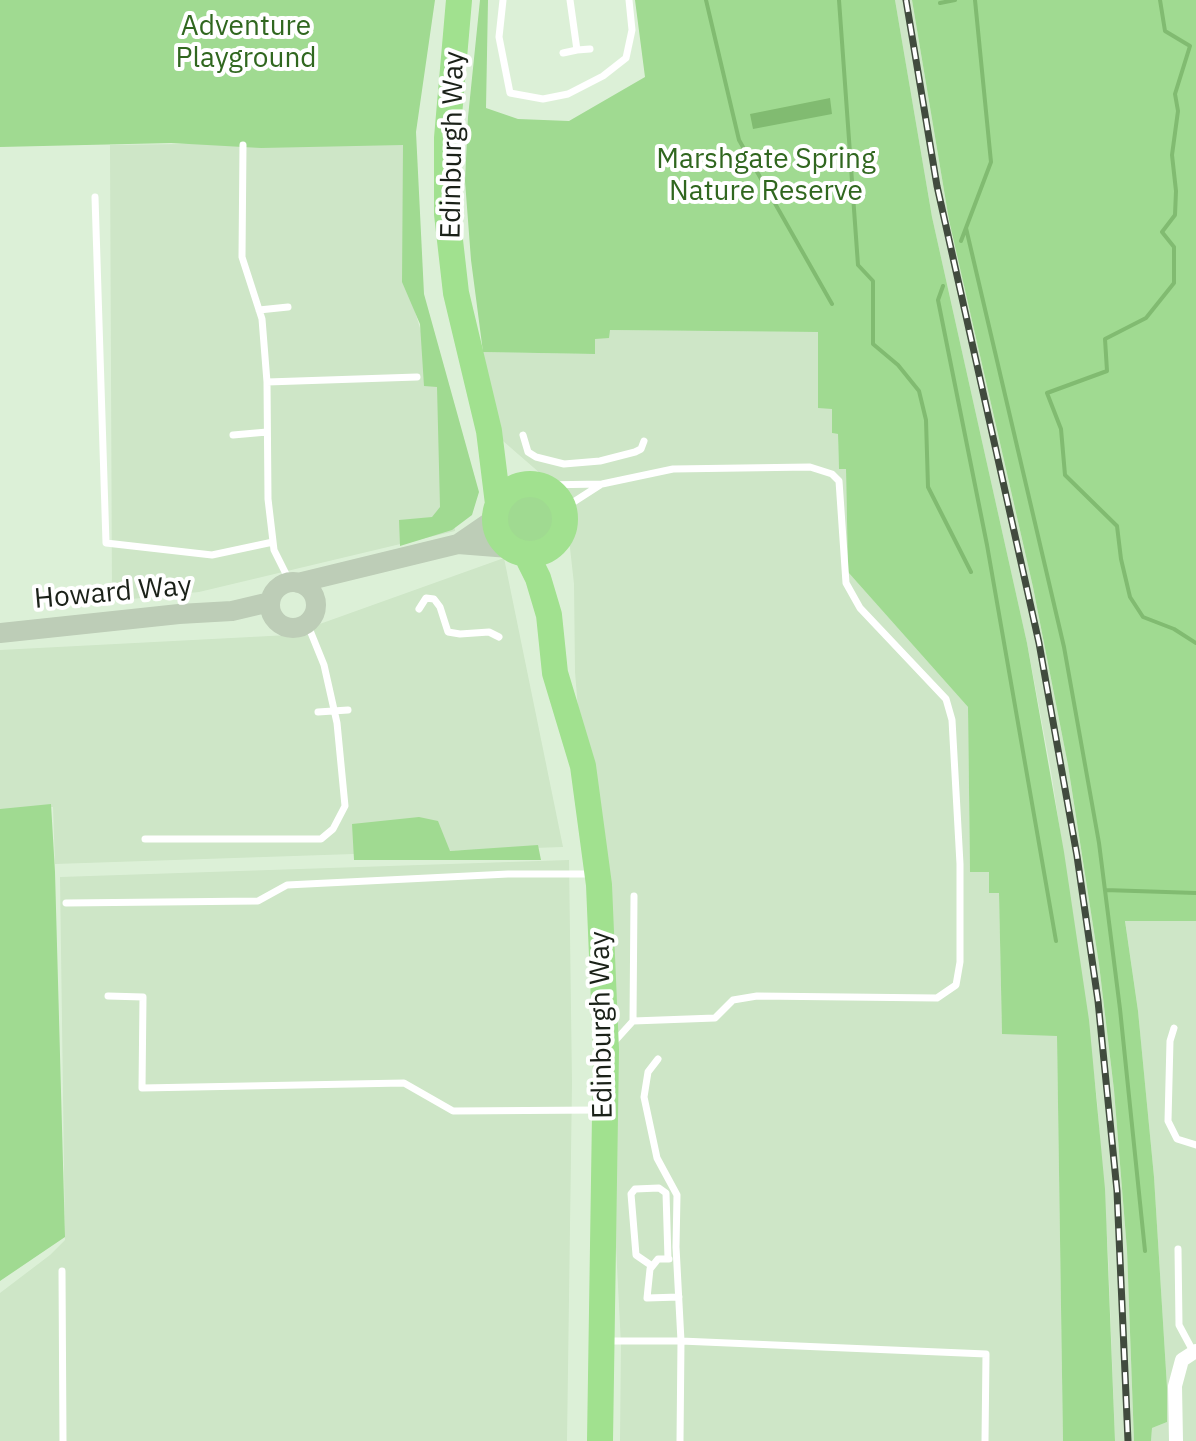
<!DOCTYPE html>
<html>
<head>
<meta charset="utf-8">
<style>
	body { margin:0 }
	canvas { display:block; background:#dcf0d7 }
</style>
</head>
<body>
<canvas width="1196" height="1441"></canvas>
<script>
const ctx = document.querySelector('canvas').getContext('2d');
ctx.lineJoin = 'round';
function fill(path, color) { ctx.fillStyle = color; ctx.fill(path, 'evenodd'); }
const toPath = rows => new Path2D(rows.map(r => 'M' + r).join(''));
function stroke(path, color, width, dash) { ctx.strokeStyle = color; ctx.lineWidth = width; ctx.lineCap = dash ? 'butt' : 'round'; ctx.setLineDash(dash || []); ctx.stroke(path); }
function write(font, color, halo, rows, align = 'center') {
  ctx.font = font + ' "IBM Plex Sans",sans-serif'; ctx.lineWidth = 8; ctx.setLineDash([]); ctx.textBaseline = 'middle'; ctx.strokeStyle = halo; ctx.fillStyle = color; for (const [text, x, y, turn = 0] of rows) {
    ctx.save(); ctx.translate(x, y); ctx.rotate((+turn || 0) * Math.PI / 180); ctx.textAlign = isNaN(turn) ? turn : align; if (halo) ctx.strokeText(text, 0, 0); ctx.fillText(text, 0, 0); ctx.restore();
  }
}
const built = toPath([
	[895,0,912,0,949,220,1033,587,1068,765,1099,964,1114,1090,1127,1250,1134,1441,1115,1441,1108,1252,1097,1100,1083,983,1051,771,1027,643,932,217],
	[405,141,407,286,441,396,455,531,199,592,112,601,110,145],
	[609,330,818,332,818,408,832,408,832,433,838,434,839,468,846,469,848,572,968,707,970,871,989,872,999,893,1002,1033,1057,1035,1063,1441,620,1441,621,1345,606,1050,575,672,574,584,564,494,503,441,483,352,594,354,595,338],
	[504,558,563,847,55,864,53,807,0,810,0,650,289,635],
	[569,860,572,1083,567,1441,0,1441,0,1293,50,1255,65,1240,60,877],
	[1125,920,1196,921,1196,1441,1151,1441,1152,1428,1167,1422,1167,1387,1154,1177,1138,1011]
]);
const green = toPath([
	[0,0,435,0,416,132,424,294,479,492,472,515,452,530,400,546,399,520,432,517,440,507,437,387,424,386,420,324,402,282,403,145,261,148,171,143,0,147],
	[480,0,488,0,486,108,518,119,569,121,645,77,635,0,895,0,932,217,1027,643,1064,852,1089,1020,1105,1189,1115,1441,1063,1441,1057,1036,1002,1034,999,893,989,893,989,872,970,872,968,707,848,572,846,469,839,469,838,434,832,433,832,409,818,408,818,332,610,330,609,338,595,339,595,354,483,352,471,260,465,181,468,117],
	[912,0,1196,0,1196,921,1125,921,1138,1011,1154,1177,1167,1387,1167,1422,1152,1428,1151,1441,1134,1441,1127,1250,1114,1090,1099,964,1068,765,1033,587,949,220],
	'504 520a26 26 0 1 1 52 0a26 26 0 1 1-52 0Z',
	[51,804,55,872,65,1237,0,1281,0,809],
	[419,817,438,821,450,851,538,845,541,860,354,860,352,824]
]);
const water = toPath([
	[830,98,832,114,753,129,750,114]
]);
const stream = toPath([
	[706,0,739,140,832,304],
	[839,0,858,265,873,281,873,344,898,365,919,391,926,420,928,487,971,572],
	[1160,0,1165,31,1190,46,1175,94,1178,111,1172,155,1176,191,1175,215,1162,232,1174,247,1174,283,1146,318,1105,339,1107,371,1047,393,1061,429,1065,475,1117,526,1121,559,1130,597,1143,617,1174,629,1196,643],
	[940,3,955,0],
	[966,228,1064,647,1099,843,1120,1009,1145,1251],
	[961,241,991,162,975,0],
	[943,286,938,300,987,545,1056,941],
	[1105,890,1196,893]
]);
const lane = toPath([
	[503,0,499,37,510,93,543,99,568,94,603,76,626,58,632,30,629,0],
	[570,0,577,50,590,49],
	[563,53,577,50],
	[243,145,242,257,262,319,267,382,268,499,274,550,290,582],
	[95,197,106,543,212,555,273,542],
	[259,310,288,307],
	[267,382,417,377],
	[233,435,267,432],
	[523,435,528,452,536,457,564,464,600,461,635,452,641,449,644,441],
	[542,485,602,484,673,469,810,467,832,474,839,481,846,583,860,608,946,699,952,720,960,864,960,962,956,985,937,998,757,996,733,1000,715,1018,633,1021],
	[565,515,572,503,600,485],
	[419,609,426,598,434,599,440,607,448,632,460,634,489,632,499,637],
	[318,712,348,710],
	[145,839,321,839,333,829,345,806,337,723,324,665,307,623],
	[66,903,258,901,287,885,508,874,592,874],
	[108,996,143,997,142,1088,404,1083,453,1111,599,1110],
	[1174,1028,1170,1041,1168,1121,1177,1139,1196,1145],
	[614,1042,633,1021,634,896],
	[1178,1249,1179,1325,1193,1351],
	[669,1259,658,1259,650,1269,647,1298,679,1297],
	[652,1266,636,1255,631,1194,635,1189,659,1188,666,1193,668,1259],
	[62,1271,63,1441],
	[607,1341,681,1341,676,1247,677,1195,657,1158,644,1097,648,1072,658,1059],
	[680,1441,681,1341,986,1354,985,1441]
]);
const street = toPath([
	[1176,1441,1175,1386,1182,1360,1196,1351]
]);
const secondary = toPath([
	[458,544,490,522,495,510],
	'270 605a23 23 0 1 1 46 0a23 23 0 1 1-46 0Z',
	[298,583,458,544,509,548],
	[0,633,179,614,232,611,270,602]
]);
const highway = toPath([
	[459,0,447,138,447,214,456,293,489,431,498,504],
	'495 519a35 35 0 1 1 70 0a35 35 0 1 1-70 0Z',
	[526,554,538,578,549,615,555,673,583,766,599,885,606,1050,600,1441]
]);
const rail = toPath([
	[906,0,937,186,1039,643,1077,856,1098,1001,1117,1191,1128,1441]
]);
const parkNames = [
	["Adventure",246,27],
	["Playground",246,59],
	["Marshgate Spring",766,160],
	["Nature Reserve",766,192]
];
const streetNames = [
	["Edinburgh Way",453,145,-89],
	["Howard Way",113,593,-5],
	["Edinburgh Way",602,1025,-91]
];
fill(built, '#cee6c7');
fill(green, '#a0da91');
fill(water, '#81bb71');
stroke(stream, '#81bb71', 4);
stroke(lane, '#fff', 7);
stroke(street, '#fff', 14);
stroke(secondary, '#bdcdb7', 20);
stroke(highway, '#a1e18f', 26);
stroke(rail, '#414b3e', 7);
stroke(rail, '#fff', 4, [12]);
write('28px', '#30671f', '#fff', parkNames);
write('28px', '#1a2118', '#fff', streetNames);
</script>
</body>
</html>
